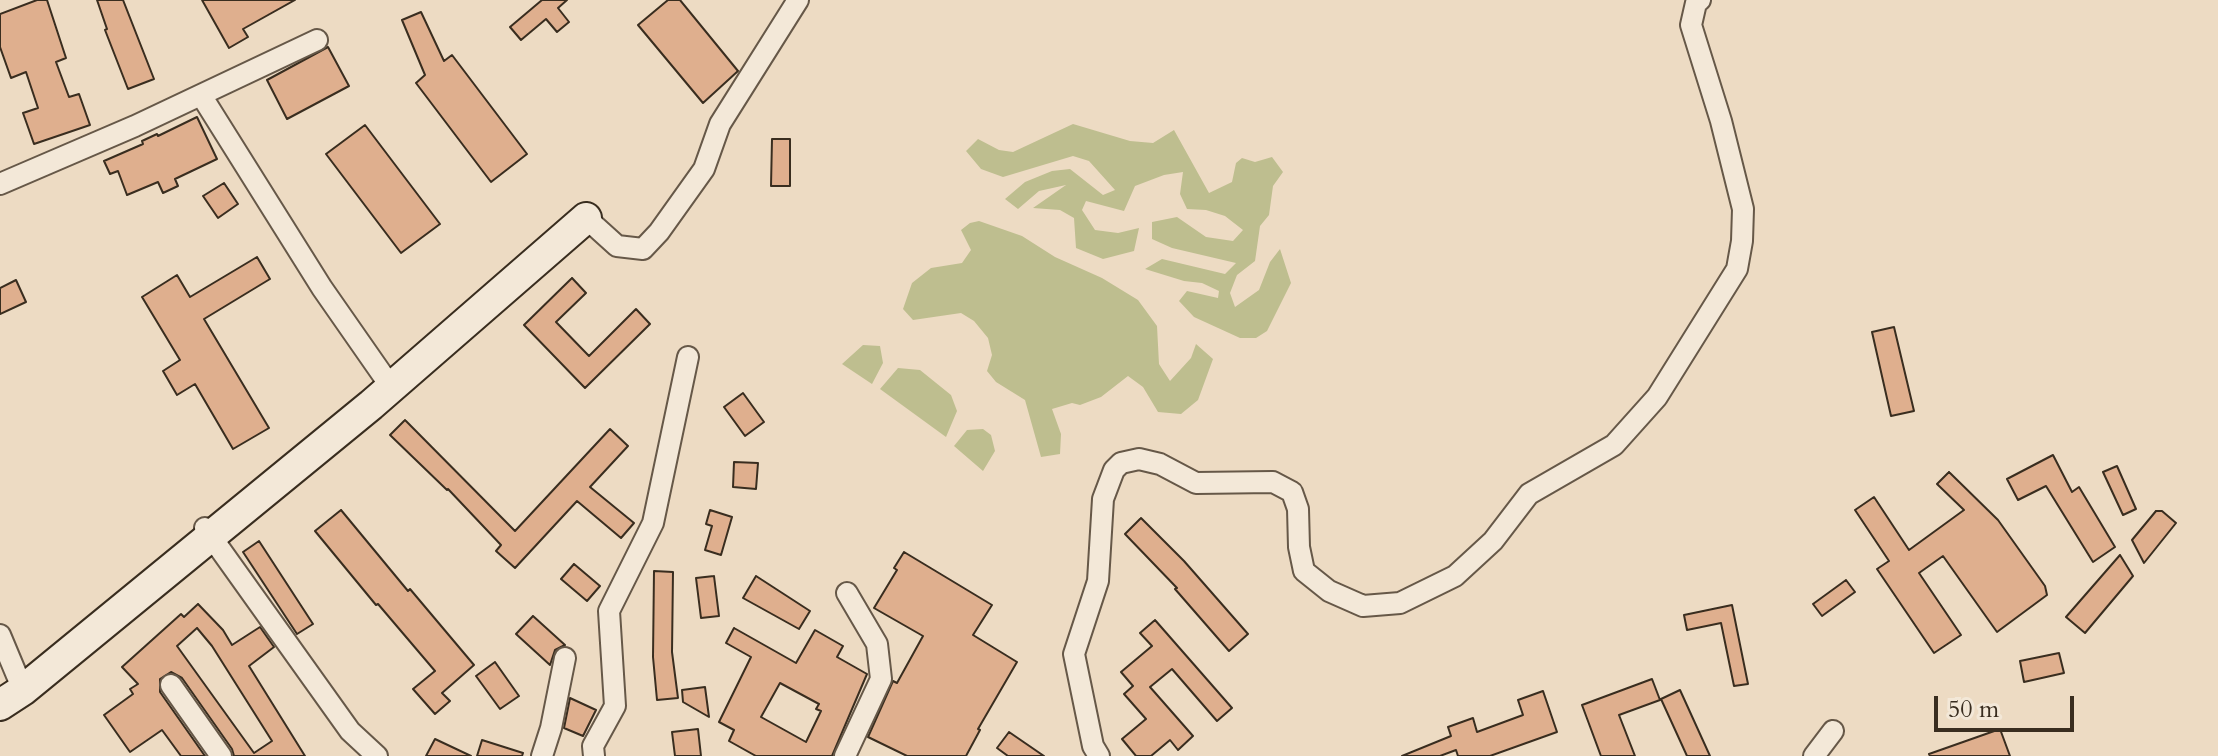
<!DOCTYPE html>
<html>
<head>
<meta charset="utf-8">
<style>
	body { margin:0 }
	#map { position:relative; width:2218px; height:756px; overflow:hidden; background:#eddbc3; font-family:Cardo,serif }
	canvas { display:block }
	.scale { position:absolute; left:1934px; top:696px; width:140px; height:36px; box-sizing:border-box; border:4px solid #392d1f; border-top:0; padding-left:10px; font-size:24px; line-height:28px; white-space:nowrap; color:#392d1f; -webkit-text-stroke:6px #f3e8d8; paint-order:stroke }
</style>
</head>
<body>
<div id="map">
<canvas width="2218" height="756"></canvas>
<div class="scale">50 m</div>
</div>
<script>
const ctx = document.querySelector('canvas').getContext('2d');
ctx.lineJoin = 'round';
function fill(path, color) { ctx.fillStyle = color; ctx.fill(path, 'evenodd'); }
const toPath = rows => new Path2D(rows.map(r => 'M' + r).join(''));
function stroke(path, color, width, dash) { ctx.strokeStyle = color; ctx.lineWidth = width; ctx.lineCap = dash ? 'butt' : 'round'; ctx.setLineDash(dash || []); ctx.stroke(path); }
const green = toPath([
	[1073,124,1130,141,1153,143,1174,130,1209,193,1232,182,1236,163,1242,158,1255,162,1272,157,1283,172,1273,186,1269,215,1260,226,1255,261,1237,275,1230,293,1235,307,1259,290,1270,262,1280,249,1291,283,1267,331,1256,338,1240,338,1194,317,1179,301,1187,291,1218,298,1219,291,1202,283,1184,281,1145,269,1162,259,1225,274,1236,263,1172,248,1152,239,1152,222,1177,217,1206,237,1233,241,1243,230,1225,216,1206,210,1187,209,1180,194,1183,172,1164,175,1135,186,1124,211,1086,201,1082,210,1095,230,1118,233,1139,228,1134,251,1103,259,1076,248,1074,218,1060,210,1033,208,1066,185,1039,191,1018,209,1005,199,1025,182,1052,171,1070,169,1103,195,1115,190,1089,161,1073,156,1003,177,981,169,966,151,978,139,999,150,1013,152],
	[979,221,1022,236,1055,257,1102,278,1138,300,1157,326,1159,364,1170,381,1191,358,1196,344,1213,359,1198,400,1181,414,1158,412,1143,387,1128,376,1101,397,1080,405,1072,403,1052,409,1061,434,1060,454,1041,457,1025,400,996,382,987,371,992,355,988,338,974,321,961,313,913,320,903,309,912,283,931,268,962,263,971,250,961,230,970,223],
	[863,345,880,346,883,363,872,384,842,364],
	[898,368,920,370,951,395,957,411,946,437,880,389],
	[983,429,991,435,995,451,983,471,954,446,967,430]
]);
const building = toPath([
	[37,0,47,0,66,58,56,62,69,97,79,94,90,125,34,144,23,113,38,108,26,72,11,78,0,47,0,14,37,0],
	[97,0,123,0,154,79,128,89,105,30,107,29,97,0],
	[202,0,295,0,243,29,248,37,229,48,202,0],
	[542,0,567,0,558,8,569,22,557,32,546,19,521,40,510,27,542,0],
	[668,0,680,0,738,71,703,103,638,25,668,0],
	[421,12,444,61,452,55,527,154,491,182,416,83,425,75,402,20,421,12],
	[328,47,349,86,287,119,267,80,328,47],
	[197,117,217,159,175,179,178,186,163,193,158,182,127,195,118,171,110,174,104,161,143,144,142,141,157,134,158,136,197,117],
	[365,125,440,224,401,253,326,154,365,125],
	[772,139,790,139,790,186,771,186,772,139],
	[224,183,238,204,218,218,203,196,224,183],
	[257,257,270,279,204,319,269,428,233,449,195,384,177,395,163,371,180,360,142,297,177,275,190,297,257,257],
	[572,278,586,293,556,322,589,356,636,309,650,324,585,388,524,325,572,278],
	[16,280,26,302,0,314,0,288,16,280],
	[1894,327,1914,411,1891,416,1872,332,1894,327],
	[743,393,764,422,745,436,724,407,743,393],
	[405,420,515,531,610,429,628,446,590,487,634,523,621,538,577,501,515,568,496,551,501,545,448,489,447,490,390,435,405,420],
	[2053,455,2072,492,2079,487,2115,547,2093,562,2046,486,2018,500,2007,479,2053,455],
	[734,462,758,463,756,489,733,487,734,462],
	[2117,466,2136,509,2123,515,2103,472,2117,466],
	[1949,472,1998,520,2045,586,2047,595,1997,632,1943,556,1919,573,1961,635,1934,653,1877,569,1889,561,1855,510,1874,497,1909,550,1964,510,1937,484,1949,472],
	[341,510,408,591,410,589,474,665,442,693,450,701,435,714,413,689,435,671,378,604,376,605,315,531,341,510],
	[710,510,732,517,721,555,705,550,712,526,706,524,710,510],
	[2156,511,2162,511,2176,523,2144,563,2132,540,2156,511],
	[1141,518,1184,561,1248,634,1229,651,1175,589,1177,588,1125,534,1141,518],
	[259,541,313,624,297,634,243,552,259,541],
	[904,552,992,605,973,635,1017,662,978,729,980,730,966,756,907,756,868,737,893,681,897,683,923,636,874,608,897,570,894,568,904,552],
	[2120,555,2133,576,2085,633,2066,617,2120,555],
	[574,564,600,586,587,601,561,579,574,564],
	[654,571,673,572,672,652,678,698,657,700,653,657,654,571],
	[714,576,719,616,701,618,696,578,714,576],
	[756,576,810,611,799,629,743,598,756,576],
	[1846,580,1855,592,1822,616,1813,604,1846,580],
	[198,604,223,630,232,645,260,627,274,647,249,666,305,756,234,756,232,749,182,678,171,672,160,679,160,692,205,756,181,756,162,730,130,752,104,715,133,694,130,689,138,684,122,667,181,614,184,617,198,604],
	[197,628,212,646,272,741,254,753,177,646,197,628],
	[1732,605,1748,684,1734,686,1721,623,1687,630,1684,615,1732,605],
	[533,616,565,645,555,650,550,665,516,634,533,616],
	[1155,620,1232,708,1217,721,1172,669,1150,687,1193,736,1178,750,1170,740,1151,756,1136,756,1122,739,1146,719,1124,694,1133,686,1121,672,1152,646,1140,633,1155,620],
	[734,628,796,663,815,630,843,646,837,657,867,674,832,756,756,756,729,741,734,730,719,722,751,657,726,643,734,628],
	[780,683,819,704,816,709,821,711,806,742,761,717,780,683],
	[2059,653,2064,673,2024,682,2020,661,2059,653],
	[495,662,519,696,500,709,476,676,495,662],
	[1652,679,1660,700,1619,715,1635,756,1601,756,1582,705,1652,679],
	[705,687,709,717,683,702,682,690,705,687],
	[1680,690,1710,756,1687,756,1661,699,1680,690],
	[1543,691,1557,732,1490,756,1458,756,1456,750,1440,756,1402,756,1451,736,1448,727,1473,718,1477,732,1523,715,1518,700,1543,691],
	[570,698,596,710,583,736,564,728,570,698],
	[698,729,701,756,675,756,672,732,698,729],
	[2000,729,2010,756,1930,756,1929,754,2000,729],
	[1009,732,1044,756,1008,756,997,748,1009,732],
	[435,739,471,756,426,756,435,739],
	[482,740,523,753,522,756,477,756,482,740]
]);
const street = toPath([
	[201,95,322,288,391,387],
	[0,184,135,126,317,40],
	[586,218,617,246,643,249,659,232,704,169,720,124,798,0],
	[205,528,350,731,377,756],
	[0,635,23,690],
	[171,685,221,756],
	[542,756,551,728,565,658],
	[594,756,593,746,615,706,609,611,653,523,688,357],
	[845,756,881,679,877,644,847,593],
	[1099,756,1093,746,1074,654,1098,581,1103,499,1114,470,1121,463,1139,459,1160,464,1196,483,1273,482,1292,492,1298,509,1299,547,1304,571,1329,591,1363,606,1400,603,1455,576,1493,541,1529,494,1614,445,1657,397,1737,269,1742,241,1743,209,1721,121,1691,25,1696,3,1700,0],
	[1814,756,1833,731]
]);
const secondary = toPath([
	[0,705,23,690,371,405,586,218]
]);
fill(green, '#bebe8f');
fill(building, '#dfaf8e');
stroke(building, '#392d1f', 2);
stroke(street, '#665848', 24);
stroke(secondary, '#392d1f', 34);
stroke(street, '#f3e8d8', 20);
stroke(secondary, '#f3e8d8', 30);
</script>
</body>
</html>
